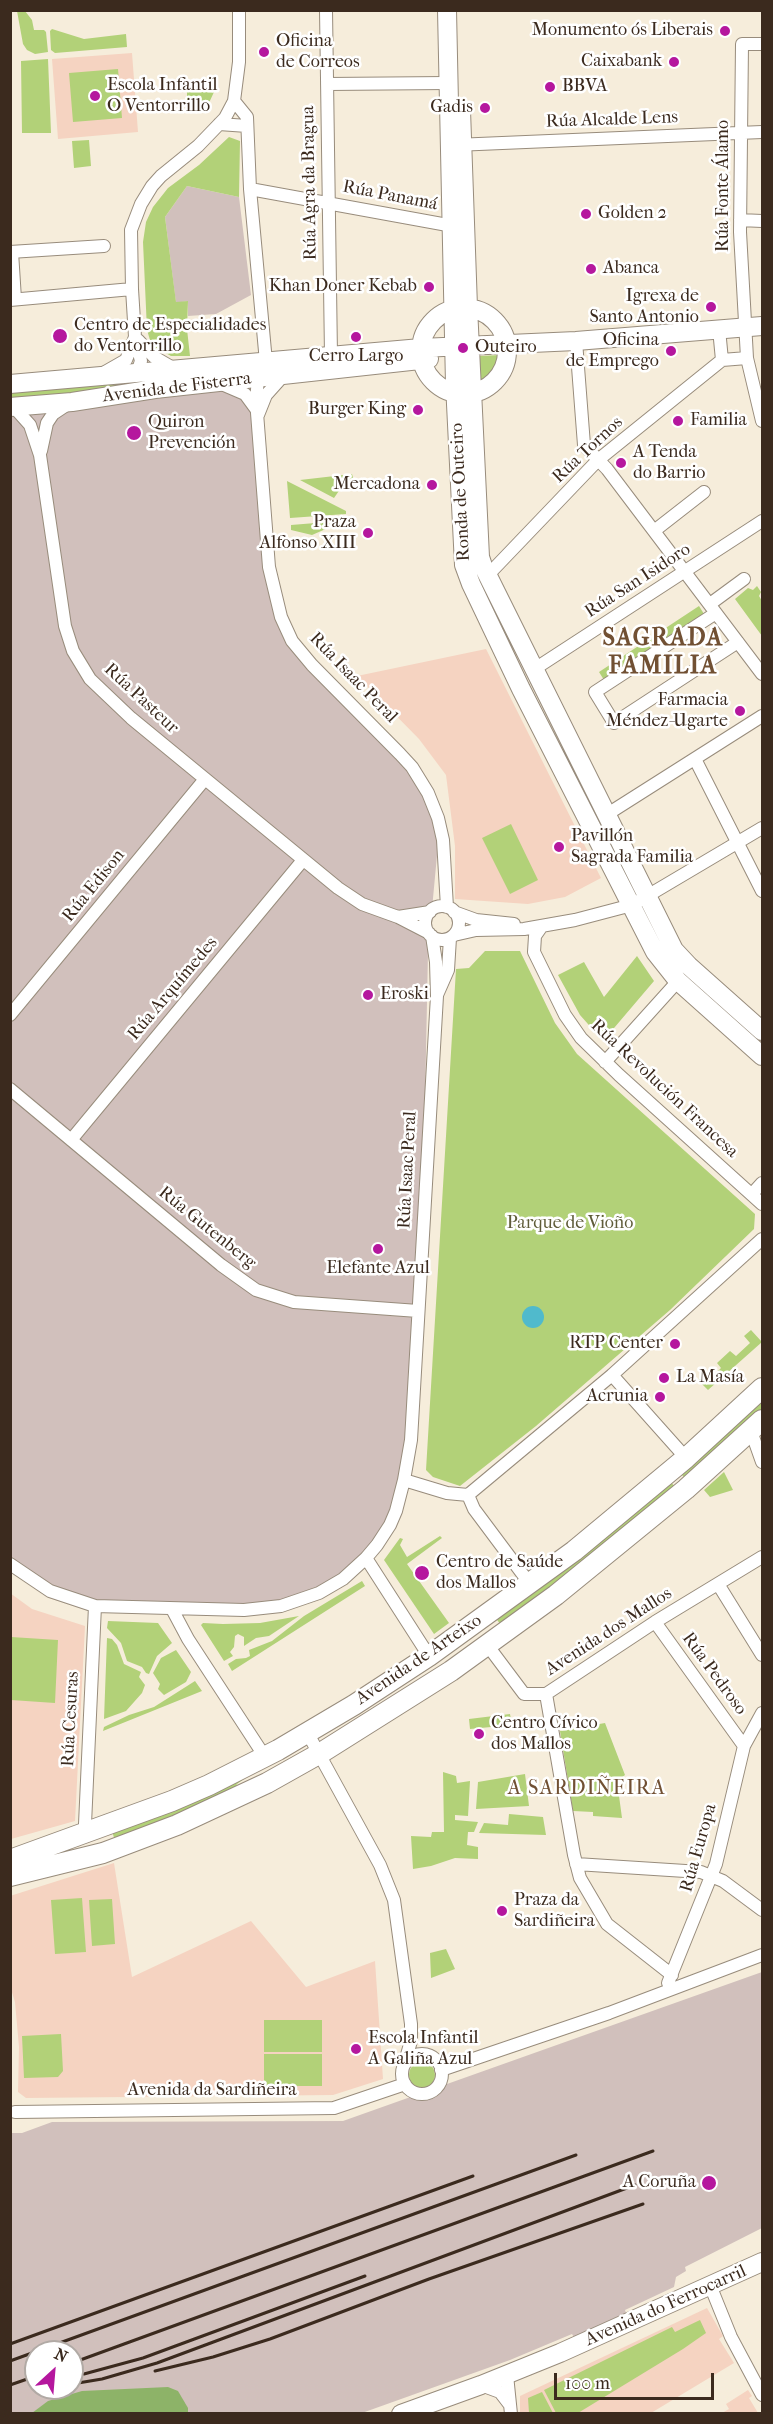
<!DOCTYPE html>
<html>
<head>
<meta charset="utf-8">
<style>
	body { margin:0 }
	#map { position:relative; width:773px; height:2424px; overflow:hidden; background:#f6eddb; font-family:"IM FELL French Canon",serif }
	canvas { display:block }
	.frame { position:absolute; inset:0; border:12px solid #3b2a1e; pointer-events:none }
	.north { position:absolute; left:24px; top:2340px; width:60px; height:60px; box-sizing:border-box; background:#fff; border:2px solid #b1aaa5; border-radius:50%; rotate:26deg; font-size:16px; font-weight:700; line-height:24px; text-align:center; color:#3b2a1e }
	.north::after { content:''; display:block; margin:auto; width:21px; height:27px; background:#b5179e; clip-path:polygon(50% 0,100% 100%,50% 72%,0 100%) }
	.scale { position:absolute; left:554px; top:2373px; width:160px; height:27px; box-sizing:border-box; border:3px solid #3b2a1e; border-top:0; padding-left:8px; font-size:18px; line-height:21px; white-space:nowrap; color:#3b2a1e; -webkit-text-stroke:4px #fff; paint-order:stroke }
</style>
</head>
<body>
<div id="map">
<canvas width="773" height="2424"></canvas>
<div class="frame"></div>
<div class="north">N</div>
<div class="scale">100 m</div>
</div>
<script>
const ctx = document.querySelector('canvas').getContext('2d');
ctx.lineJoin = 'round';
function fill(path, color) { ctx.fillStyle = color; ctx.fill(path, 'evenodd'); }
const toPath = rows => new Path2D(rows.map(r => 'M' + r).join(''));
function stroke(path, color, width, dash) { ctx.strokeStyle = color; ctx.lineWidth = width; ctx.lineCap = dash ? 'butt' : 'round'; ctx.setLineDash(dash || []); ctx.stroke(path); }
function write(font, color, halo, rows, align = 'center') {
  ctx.font = font + ' "IM FELL French Canon",serif'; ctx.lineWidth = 5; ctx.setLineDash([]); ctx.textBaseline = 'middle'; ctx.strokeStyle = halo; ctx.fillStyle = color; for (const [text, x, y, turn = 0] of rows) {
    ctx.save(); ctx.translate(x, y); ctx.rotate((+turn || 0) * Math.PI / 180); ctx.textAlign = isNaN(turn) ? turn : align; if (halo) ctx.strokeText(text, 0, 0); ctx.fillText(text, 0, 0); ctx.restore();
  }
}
const built = toPath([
	[132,53,138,132,58,139,52,59],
	[486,649,601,878,565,897,528,904,455,899,455,846,446,775,419,739,357,676],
	[10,1593,32,1609,85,1626,75,1821,11,1839],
	[114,1863,132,1977,251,1921,306,1987,375,1961,383,2079,333,2095,26,2098,18,2092,19,2047,15,2002,10,1986,10,1896],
	[707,2308,723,2336,719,2339,734,2363,651,2413,645,2412,642,2414,520,2413,520,2396],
	[748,2390,752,2396,749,2398,758,2413,722,2413,729,2409,726,2404]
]);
const industrial = toPath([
	[187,186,239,197,251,295,216,314,188,316,188,301,176,303,165,217],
	[255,382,269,567,292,641,408,760,440,823,428,952,421,1300,409,1460,394,1517,351,1573,283,1605,101,1607,62,1596,11,1563,10,413],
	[762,1972,762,2228,685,2267,686,2271,676,2277,674,2287,625,2310,626,2313,574,2337,572,2334,510,2360,362,2413,188,2414,188,2409,173,2414,11,2414,11,2133,22,2133,52,2122,343,2121],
	[36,2352,72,2352,72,2388,36,2388]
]);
const green = toPath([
	[17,11,25,11,32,20,34,30,44,30,46,32,48,52,35,54,27,50,23,44],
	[52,29,84,39,126,34,127,47,55,53,51,50,50,31],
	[48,59,51,133,22,133,21,61],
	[118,69,122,118,73,122,69,73],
	[212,87,214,92,208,105,187,106,187,88],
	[229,137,240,141,239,197,187,186,165,217,176,302,188,301,187,329,190,356,171,356,155,347,150,340,147,330,143,242,146,222,153,207,168,188,199,165],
	[89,140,91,166,74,168,72,141],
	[500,355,499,364,495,372,480,385,480,356],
	[120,382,120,387,116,389,11,399,11,390],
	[352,474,354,481,343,485,334,498,300,480],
	[287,481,346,511,346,514,290,518],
	[340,521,341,529,328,528,312,535,291,530,291,525],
	[757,586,761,592,759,596,762,601,762,636,735,599,748,588,753,590],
	[699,606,704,614,604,680,599,672],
	[511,824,538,880,510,894,482,838],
	[485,951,520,951,555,1023,577,1054,755,1214,754,1229,670,1310,536,1426,460,1486,433,1477,426,1470,456,969,469,968],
	[637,956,654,981,603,1041,580,1015,558,975,584,962,604,997],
	[751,1330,762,1342,708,1390,698,1380,707,1372,712,1377,721,1368,717,1363,730,1351,736,1356,750,1343,744,1336],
	[762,1394,762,1409,686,1479,679,1472],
	[724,1472,733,1490,710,1497,704,1490],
	[669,1480,676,1488,631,1526,501,1625,494,1616],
	[440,1536,442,1538,407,1564,449,1623,434,1634,384,1560,400,1538,403,1539,400,1545,407,1557],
	[362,1581,365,1586,232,1671,228,1664,236,1659,246,1658,250,1656,249,1650,272,1641,304,1616],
	[299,1616,269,1636,256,1638,244,1646,244,1637,238,1634,235,1636,234,1647,230,1652,233,1656,224,1661,201,1625,203,1623,223,1624,260,1623],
	[108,1621,158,1623,172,1643,157,1656,149,1674,146,1673,142,1667,127,1661,121,1643,107,1628],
	[11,1637,58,1640,55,1703,11,1700],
	[107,1638,112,1639,117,1645,124,1664,141,1672,139,1677,145,1685,142,1693,126,1711,104,1719],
	[176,1650,191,1672,186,1682,164,1695,158,1689,160,1684,153,1673,161,1658],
	[195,1681,202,1691,103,1731,104,1727,129,1715,154,1707],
	[510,1714,512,1725,470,1729,469,1719],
	[605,1723,625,1775,617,1781,622,1818,593,1816,593,1812,573,1811,560,1731],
	[443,1772,456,1776,457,1783,470,1781,468,1816,455,1815,455,1820,478,1822,474,1832,468,1832,467,1845,478,1847,478,1859,455,1858,431,1866,413,1869,411,1836,431,1837,432,1832,444,1832],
	[252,1773,237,1784,233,1791,115,1841,112,1831],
	[525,1774,529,1806,476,1809,478,1782],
	[509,1814,543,1817,546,1835,479,1833,484,1823,508,1825],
	[82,1898,86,1952,55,1954,51,1900],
	[112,1899,115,1944,92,1946,89,1900],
	[446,1949,455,1969,431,1978,430,1953],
	[264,2020,322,2020,322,2052,264,2052],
	[61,2034,63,2071,58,2077,24,2078,22,2036],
	[264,2054,322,2054,322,2086,264,2086],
	'409 2075a13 13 0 1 1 26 0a13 13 0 1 1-26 0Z',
	[700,2320,706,2333,683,2349,578,2413,556,2413,544,2390,672,2327,675,2332],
	[542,2392,553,2413,529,2413,528,2398]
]);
const forest = toPath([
	[168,2387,178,2391,188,2408,188,2413,32,2413,48,2401,82,2391]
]);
const water = toPath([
	'522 1317a11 11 0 1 1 22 0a11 11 0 1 1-22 0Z'
]);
const street = toPath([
	[326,10,331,355],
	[327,84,448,83],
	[234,101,247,117,250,189,266,362],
	[219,124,247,126],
	[455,145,762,132],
	[250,189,453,226],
	[740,220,762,221],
	[10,252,104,246],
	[12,252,15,299],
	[10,300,132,289],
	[719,329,722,360,747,358,740,232,742,44,762,44],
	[138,340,154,357,173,368],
	[576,341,584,445,607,469,762,674],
	[747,358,762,421],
	[105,372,126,360,135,337],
	[137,373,141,361,135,337,132,289,131,230,141,204,152,186,161,176,198,146,225,118,234,101,239,62,239,10],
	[258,379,256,400,269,567,281,617,292,641,312,665,400,754,412,767,428,793,438,818,443,840,447,907],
	[224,385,245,394,256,409],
	[13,406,30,425,40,455,65,626,73,651,90,679,131,718,338,888,362,904,398,917,429,933],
	[258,415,266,395,283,376],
	[41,451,47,423,53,414,68,404],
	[654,531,704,492],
	[487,576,598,460,722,360],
	[710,604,744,579],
	[716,613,595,692,614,723,738,642],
	[533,670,762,521],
	[695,759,762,891],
	[606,815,762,716],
	'425 923a17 17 0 1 1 34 0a17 17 0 1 1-34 0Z',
	[454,912,476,920,514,924],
	[398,917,430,912],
	[542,926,535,936,534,952,565,1015,581,1038,619,1075,762,1204],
	[454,935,476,930,524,929,575,920,632,905,762,828],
	[437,995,448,970,450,938],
	[10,1015,205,779],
	[605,1062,678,981],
	[10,1089,221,1265,256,1290,294,1302,418,1311],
	[71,1140,303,860],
	[752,1194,762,1183],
	[612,1375,686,1458],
	[751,1431,762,1462],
	[404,1480,447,1493,468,1495,612,1375,762,1239],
	[468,1495,474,1509,530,1584],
	[366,1558,429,1656],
	[10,1564,50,1591,95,1606,244,1610,281,1606,319,1593,343,1579,366,1558,377,1545,390,1525,396,1511,404,1480,411,1440,437,996,436,962,432,936],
	[718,1584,762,1655],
	[172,1609,188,1639,265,1757],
	[655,1622,744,1746],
	[488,1646,524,1694,546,1694,655,1622,762,1557],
	[546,1694,574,1855,580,1878,607,1924,672,1975],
	[307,1732,380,1865,394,1900,411,2024,411,2041,404,2065],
	[93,1830,85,1824,95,1606],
	[576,1864,701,1872,723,1881,762,1910],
	[668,1983,716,1864,744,1746,762,1713],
	'402 2074a20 20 0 1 1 40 0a20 20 0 1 1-40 0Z',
	[441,2070,609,2013,762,1955],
	[15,2112,334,2108,405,2084],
	[710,2285,731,2337,762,2395],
	[507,2375,511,2414],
	[481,2385,500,2392,510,2405]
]);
const secondary = toPath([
	[447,10,455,384,464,565,471,584,521,689,655,952,678,981,762,1056],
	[461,110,468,307,480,557,483,566,674,950,689,966,762,1031],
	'421 351a43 43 0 1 1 86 0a43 43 0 1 1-86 0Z',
	[10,384,421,348,576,341,762,326],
	[10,407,72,402,155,389,429,359],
	[401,2414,481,2385,560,2353,762,2262]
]);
const primary = toPath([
	[10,1860,172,1801,209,1785,278,1750,354,1705,429,1656,574,1551,686,1458,762,1388],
	[10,1876,103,1853,177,1825,267,1783,324,1751,451,1671,556,1595,686,1489,762,1420]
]);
const rail = toPath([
	[10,2344,473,2176],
	[10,2361,576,2155],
	[72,2363,653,2151],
	[155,2371,213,2357,270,2339,429,2279,643,2204],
	[84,2374,143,2358,365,2276],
	[72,2384,102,2379,157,2363,635,2185],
	[10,2385,36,2376]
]);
const markers = [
	[725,31,6,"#b5179e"],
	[264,52,6,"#b5179e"],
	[674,62,6,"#b5179e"],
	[550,87,6,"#b5179e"],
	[95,96,6,"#b5179e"],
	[485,108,6,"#b5179e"],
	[586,214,6,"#b5179e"],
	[591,269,6,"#b5179e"],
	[429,287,6,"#b5179e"],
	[711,307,6,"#b5179e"],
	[60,336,8,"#b5179e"],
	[356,337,6,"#b5179e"],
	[463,348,6,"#b5179e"],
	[671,351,6,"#b5179e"],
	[418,410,6,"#b5179e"],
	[678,421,6,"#b5179e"],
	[134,433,8,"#b5179e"],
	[621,463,6,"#b5179e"],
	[432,485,6,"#b5179e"],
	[368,533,6,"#b5179e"],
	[740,711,6,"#b5179e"],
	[559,847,6,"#b5179e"],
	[368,995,6,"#b5179e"],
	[378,1249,6,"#b5179e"],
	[675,1344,6,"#b5179e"],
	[664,1378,6,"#b5179e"],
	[660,1397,6,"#b5179e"],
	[422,1573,8,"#b5179e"],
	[479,1734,6,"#b5179e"],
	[502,1911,6,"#b5179e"],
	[356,2049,6,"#b5179e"],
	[709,2183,8,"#b5179e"]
];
const poiNames = [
	["Monumento ós Liberais",713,31,"right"],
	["Oficina",276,42],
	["de Correos",276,63],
	["Caixabank",662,62,"right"],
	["Escola Infantil",107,86],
	["O Ventorrillo",107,107],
	["BBVA",562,87],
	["Gadis",473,108,"right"],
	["Golden 2",598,214],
	["Abanca",603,269],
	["Khan Doner Kebab",417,287,"right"],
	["Igrexa de",699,297,"right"],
	["Santo Antonio",699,318,"right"],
	["Centro de Especialidades",74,326],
	["do Ventorrillo",74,347],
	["Oficina",659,341,"right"],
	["de Emprego",659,362,"right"],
	["Outeiro",475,348],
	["Cerro Largo",356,357,"center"],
	["Burger King",406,410,"right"],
	["Familia",690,421],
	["Quiron",148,423],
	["Prevención",148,444],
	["A Tenda",633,453],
	["do Barrio",633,474],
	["Mercadona",420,485,"right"],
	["Praza",356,523,"right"],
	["Alfonso XIII",356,544,"right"],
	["Farmacia",728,701,"right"],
	["Méndez-Ugarte",728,722,"right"],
	["Pavillón",571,837],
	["Sagrada Familia",571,858],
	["Eroski",380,995],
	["Elefante Azul",378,1269,"center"],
	["RTP Center",663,1344,"right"],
	["La Masía",676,1378],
	["Acrunia",648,1397,"right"],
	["Centro de Saúde",436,1563],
	["dos Mallos",436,1584],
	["Centro Cívico",491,1724],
	["dos Mallos",491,1745],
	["Praza da",514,1901],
	["Sardiñeira",514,1922],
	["Escola Infantil",368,2039],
	["A Galiña Azul",368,2060],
	["A Coruña",696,2183,"right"]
];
const streetNames = [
	["Rúa Alcalde Lens",612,120,-2],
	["Rúa Agra da Bragua",310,183,-91],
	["Rúa Fonte Álamo",724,186,-90],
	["Rúa Panamá",390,196,11],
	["Avenida de Fisterra",177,388,-7],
	["Rúa Tornos",588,450,-43],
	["Ronda de Outeiro",461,492,-93],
	["Rúa San Isidoro",638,581,-33],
	["Rúa Isaac Peral",353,678,46],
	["Rúa Pasteur",141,699,43],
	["Rúa Edison",94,886,-51],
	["Rúa Arquímedes",173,989,-50],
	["Rúa Revolución Francesa",664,1089,43],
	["Rúa Isaac Peral",408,1170,-87],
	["Rúa Gutenberg",207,1228,39],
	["Avenida dos Mallos",609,1632,-33],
	["Avenida de Arteixo",419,1660,-34],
	["Rúa Pedroso",714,1674,54],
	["Rúa Cesuras",71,1719,-87],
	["Rúa Europa",699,1848,-74],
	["Avenida da Sardiñeira",212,2091],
	["Avenida do Ferrocarril",666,2306,-24]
];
const parkNames = [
	["Parque de Vioño",570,1224]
];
const neighbourhoodNames = [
	["A SARDIÑEIRA",587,1789]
];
const districtNames = [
	["SAGRADA",663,639],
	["FAMILIA",663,667]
];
fill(built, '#f5d3c1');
fill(industrial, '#d1c0bc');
fill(green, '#b2d178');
fill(forest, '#8db368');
fill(water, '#50bacc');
stroke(street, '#988c7c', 14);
stroke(secondary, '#988c7c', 20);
stroke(primary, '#988c7c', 22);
stroke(street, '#fff', 12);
stroke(secondary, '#fff', 18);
stroke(primary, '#fff', 20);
stroke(rail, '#3b2a1e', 3);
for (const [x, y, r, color] of markers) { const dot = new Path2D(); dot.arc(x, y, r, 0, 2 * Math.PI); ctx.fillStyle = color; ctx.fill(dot); stroke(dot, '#fff', 2); }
write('18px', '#3b2a1e', '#fff', poiNames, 'left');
write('18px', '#3b2a1e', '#fff', streetNames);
write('18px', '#5f5c39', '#fff', parkNames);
ctx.letterSpacing = '1.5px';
write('20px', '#715033', '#fff', neighbourhoodNames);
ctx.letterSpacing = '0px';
ctx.letterSpacing = '1.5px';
write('bold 24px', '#715033', '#fff', districtNames);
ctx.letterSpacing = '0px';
</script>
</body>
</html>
